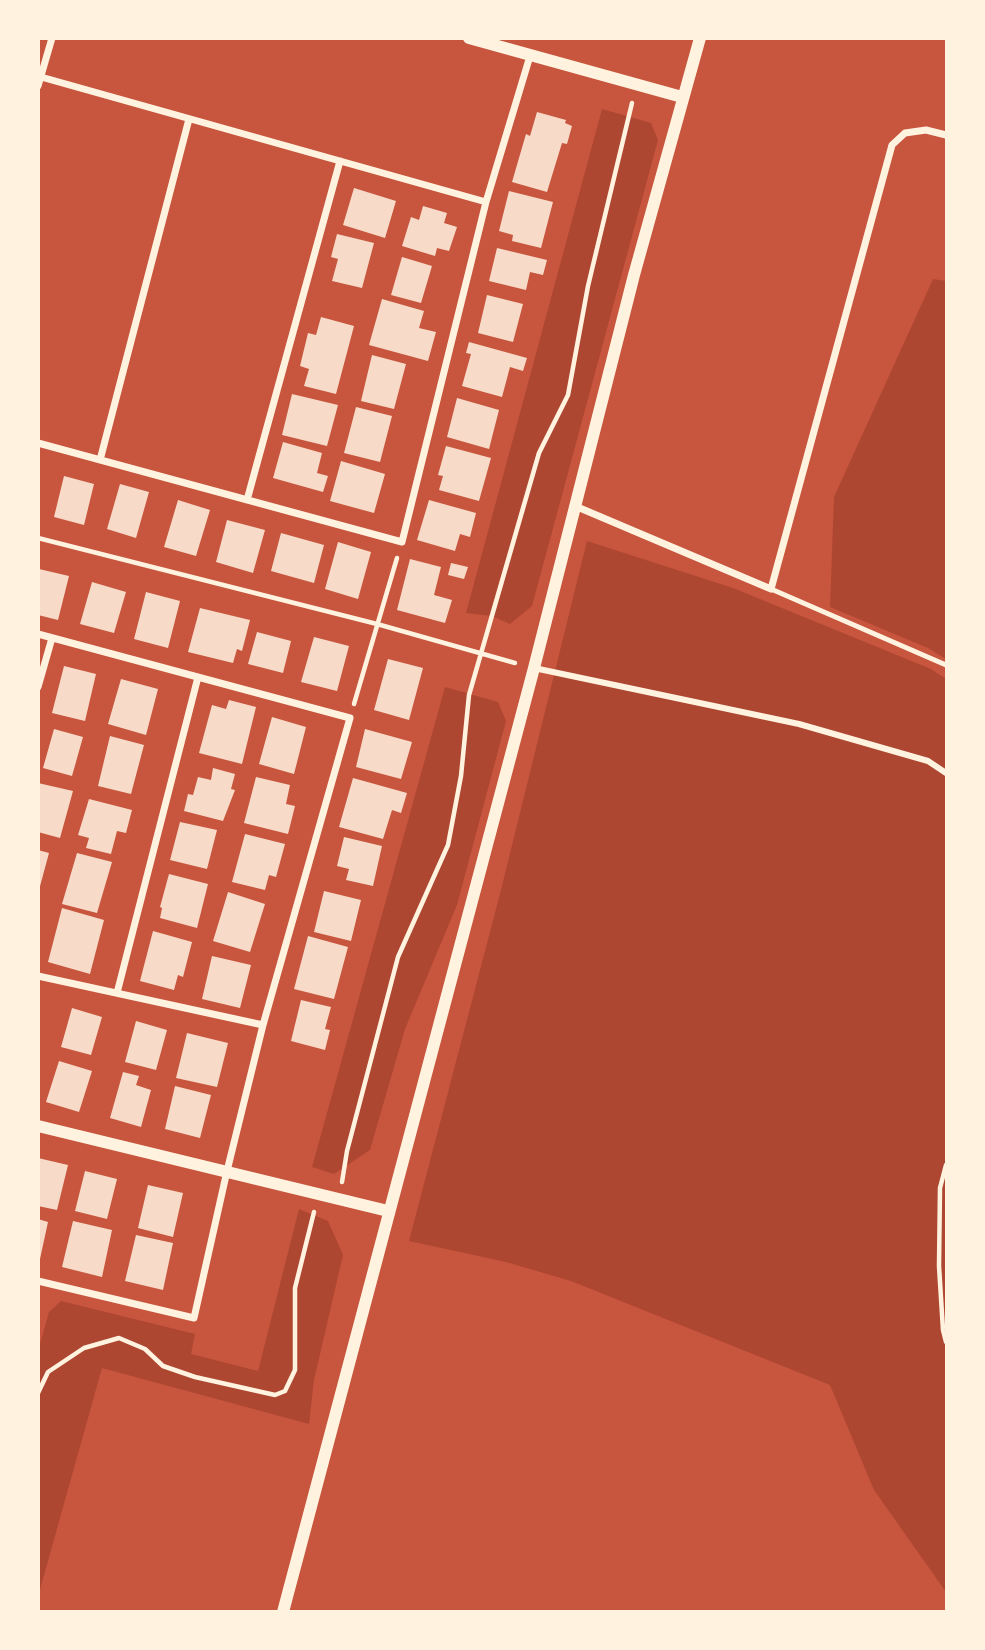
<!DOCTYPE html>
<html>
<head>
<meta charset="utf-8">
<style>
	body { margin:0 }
	#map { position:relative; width:985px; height:1650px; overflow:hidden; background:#c8553d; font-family:"Source Serif 4",serif }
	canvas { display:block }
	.frame { position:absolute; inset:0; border:40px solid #fff3e0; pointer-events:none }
</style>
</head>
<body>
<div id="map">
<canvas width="985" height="1650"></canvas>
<div class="frame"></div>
</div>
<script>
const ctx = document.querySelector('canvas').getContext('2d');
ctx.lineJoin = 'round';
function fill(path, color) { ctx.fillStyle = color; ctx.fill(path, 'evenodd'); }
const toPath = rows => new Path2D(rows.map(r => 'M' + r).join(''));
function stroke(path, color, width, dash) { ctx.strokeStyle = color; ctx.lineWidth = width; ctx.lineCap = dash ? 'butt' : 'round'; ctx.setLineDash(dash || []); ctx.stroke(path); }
const green = toPath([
	[602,109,651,123,658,140,532,606,510,624,492,616,466,613],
	[933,279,946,281,946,659,928,648,830,607,834,497],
	[587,541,733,588,931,669,946,679,946,1592,874,1490,830,1385,571,1281,506,1262,409,1241,501,890],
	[445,687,498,702,506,721,457,905,405,1029,370,1150,334,1174,312,1167],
	[299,1209,328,1221,343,1255,314,1380,309,1424,102,1368,39,1593,38,1351,49,1312,61,1301,195,1334,191,1354,258,1371]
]);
const building = toPath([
	[537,112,566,120,565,123,572,126,567,144,562,143,547,192,512,182,526,134,530,136],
	[354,188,396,201,385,238,343,225],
	[509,191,553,202,541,248,512,241,513,235,499,231],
	[423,206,447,213,444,223,457,227,449,251,437,248,435,256,402,246,411,217,419,220],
	[337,234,374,243,362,288,332,281,338,259,331,257],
	[497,248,547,260,543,275,530,272,526,290,489,281],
	[402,257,432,266,421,303,391,295],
	[487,295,523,304,513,342,478,333],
	[382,299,424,311,419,328,436,332,428,361,369,345],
	[321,317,354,326,336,394,304,386,309,369,300,366,308,333,316,335],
	[469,342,527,358,523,371,510,367,502,397,462,386,471,354,466,353],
	[372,355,406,364,394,409,361,401],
	[292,394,338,405,327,446,282,435],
	[457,398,499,410,489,449,447,437],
	[356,407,392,416,380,462,344,453],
	[283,442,322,453,317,473,328,476,323,492,273,478],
	[446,446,491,458,479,501,439,490,443,476,438,475],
	[341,461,385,474,374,513,330,501],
	[64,476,94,484,84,525,54,517],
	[120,484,149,492,136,538,107,529],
	[178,500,210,510,196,556,164,547],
	[429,500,476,513,470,537,460,534,455,551,417,540],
	[227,520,265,530,253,573,216,562],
	[281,533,324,545,314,583,271,571],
	[338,542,371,552,358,599,325,589],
	[410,559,441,567,434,595,452,600,445,623,397,610],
	[451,563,468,567,464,579,448,575],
	[39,569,69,576,58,620,38,615],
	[92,582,126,592,114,633,80,624],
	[146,592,180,601,168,648,134,639],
	[200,608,250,620,242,651,237,649,233,663,188,652],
	[257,632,291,641,283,673,248,664],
	[314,637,349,646,337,691,301,682],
	[388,659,423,668,409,720,374,710],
	[64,666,96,674,85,721,52,713],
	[121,679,158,689,146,735,108,724],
	[229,700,256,707,242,764,199,753,212,705,226,709],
	[272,717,306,727,294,774,259,764],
	[54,729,83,737,72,776,43,768],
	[365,729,412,742,401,779,356,767],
	[110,736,144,745,131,794,98,786],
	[213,768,235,774,231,789,235,790,223,821,184,811,188,794,193,795,198,777,211,780],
	[256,777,290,785,286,804,295,806,288,834,244,823],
	[353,778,407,793,401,813,392,810,383,839,339,827],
	[38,783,73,791,60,838,38,832],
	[89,799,132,810,126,833,117,831,111,854,86,848,89,838,78,835],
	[180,822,217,830,207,869,170,860],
	[245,834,285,844,276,877,269,875,265,890,232,882],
	[344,837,382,846,373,886,346,880,349,869,337,866],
	[38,850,49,853,39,890,38,890],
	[77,853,112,862,97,913,62,904],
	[169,874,208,884,197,928,160,918,162,908,160,907],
	[324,891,361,900,351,941,314,932],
	[228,892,265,904,250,952,213,941],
	[62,908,104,920,90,974,48,962],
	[153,931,192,942,183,977,178,975,174,990,140,981],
	[308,936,348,947,334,999,294,989],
	[212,956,251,965,240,1008,202,999],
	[301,1000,331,1007,325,1029,330,1030,325,1050,291,1041],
	[72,1008,102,1017,91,1055,61,1047],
	[136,1021,167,1030,156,1070,125,1062],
	[187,1033,228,1043,217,1087,176,1078],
	[59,1061,92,1071,79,1112,46,1102],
	[123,1072,139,1076,136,1085,151,1090,141,1127,110,1118],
	[175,1086,211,1095,200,1138,165,1129],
	[38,1158,68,1165,57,1210,38,1206],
	[85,1171,117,1179,107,1219,75,1211],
	[148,1185,183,1193,173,1237,138,1228],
	[38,1219,48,1222,40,1259,38,1259],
	[73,1221,112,1230,102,1277,62,1267],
	[136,1235,173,1243,163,1290,125,1281]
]);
const path = toPath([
	[38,538,377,624,515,663],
	[354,704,397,558],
	[946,1165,940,1188,939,1266,943,1330,946,1342],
	[342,1182,347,1151,398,957,448,845,461,776,469,695,539,453,568,395,588,286,632,103],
	[38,1393,48,1372,84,1348,119,1338,145,1349,163,1366,195,1377,275,1395,285,1391,295,1370,295,1288,314,1212]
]);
const service = toPath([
	[771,589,946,665]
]);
const pedestrian = toPath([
	[534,668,799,724,928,761,946,773]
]);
const minor = toPath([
	[41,77,486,202],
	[38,86,52,38],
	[38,443,402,542,486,202,530,56],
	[100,460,189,119],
	[247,500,340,161],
	[575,506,771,589,892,145,905,133,926,130,946,135],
	[38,634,350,718,263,1025,227,1171,194,1318,38,1281],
	[38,687,52,638],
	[38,976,263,1025],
	[117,993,198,677]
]);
const tertiary = toPath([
	[469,38,682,97],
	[38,1126,388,1211],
	[283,1612,534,668,634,275,700,38]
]);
fill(green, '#ae4732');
fill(building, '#f7dbc8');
stroke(path, '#fff3e0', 4.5);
stroke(service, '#fff3e0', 5);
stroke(pedestrian, '#fff3e0', 6);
stroke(minor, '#fff3e0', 7);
stroke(tertiary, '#fff3e0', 12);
</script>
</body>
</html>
